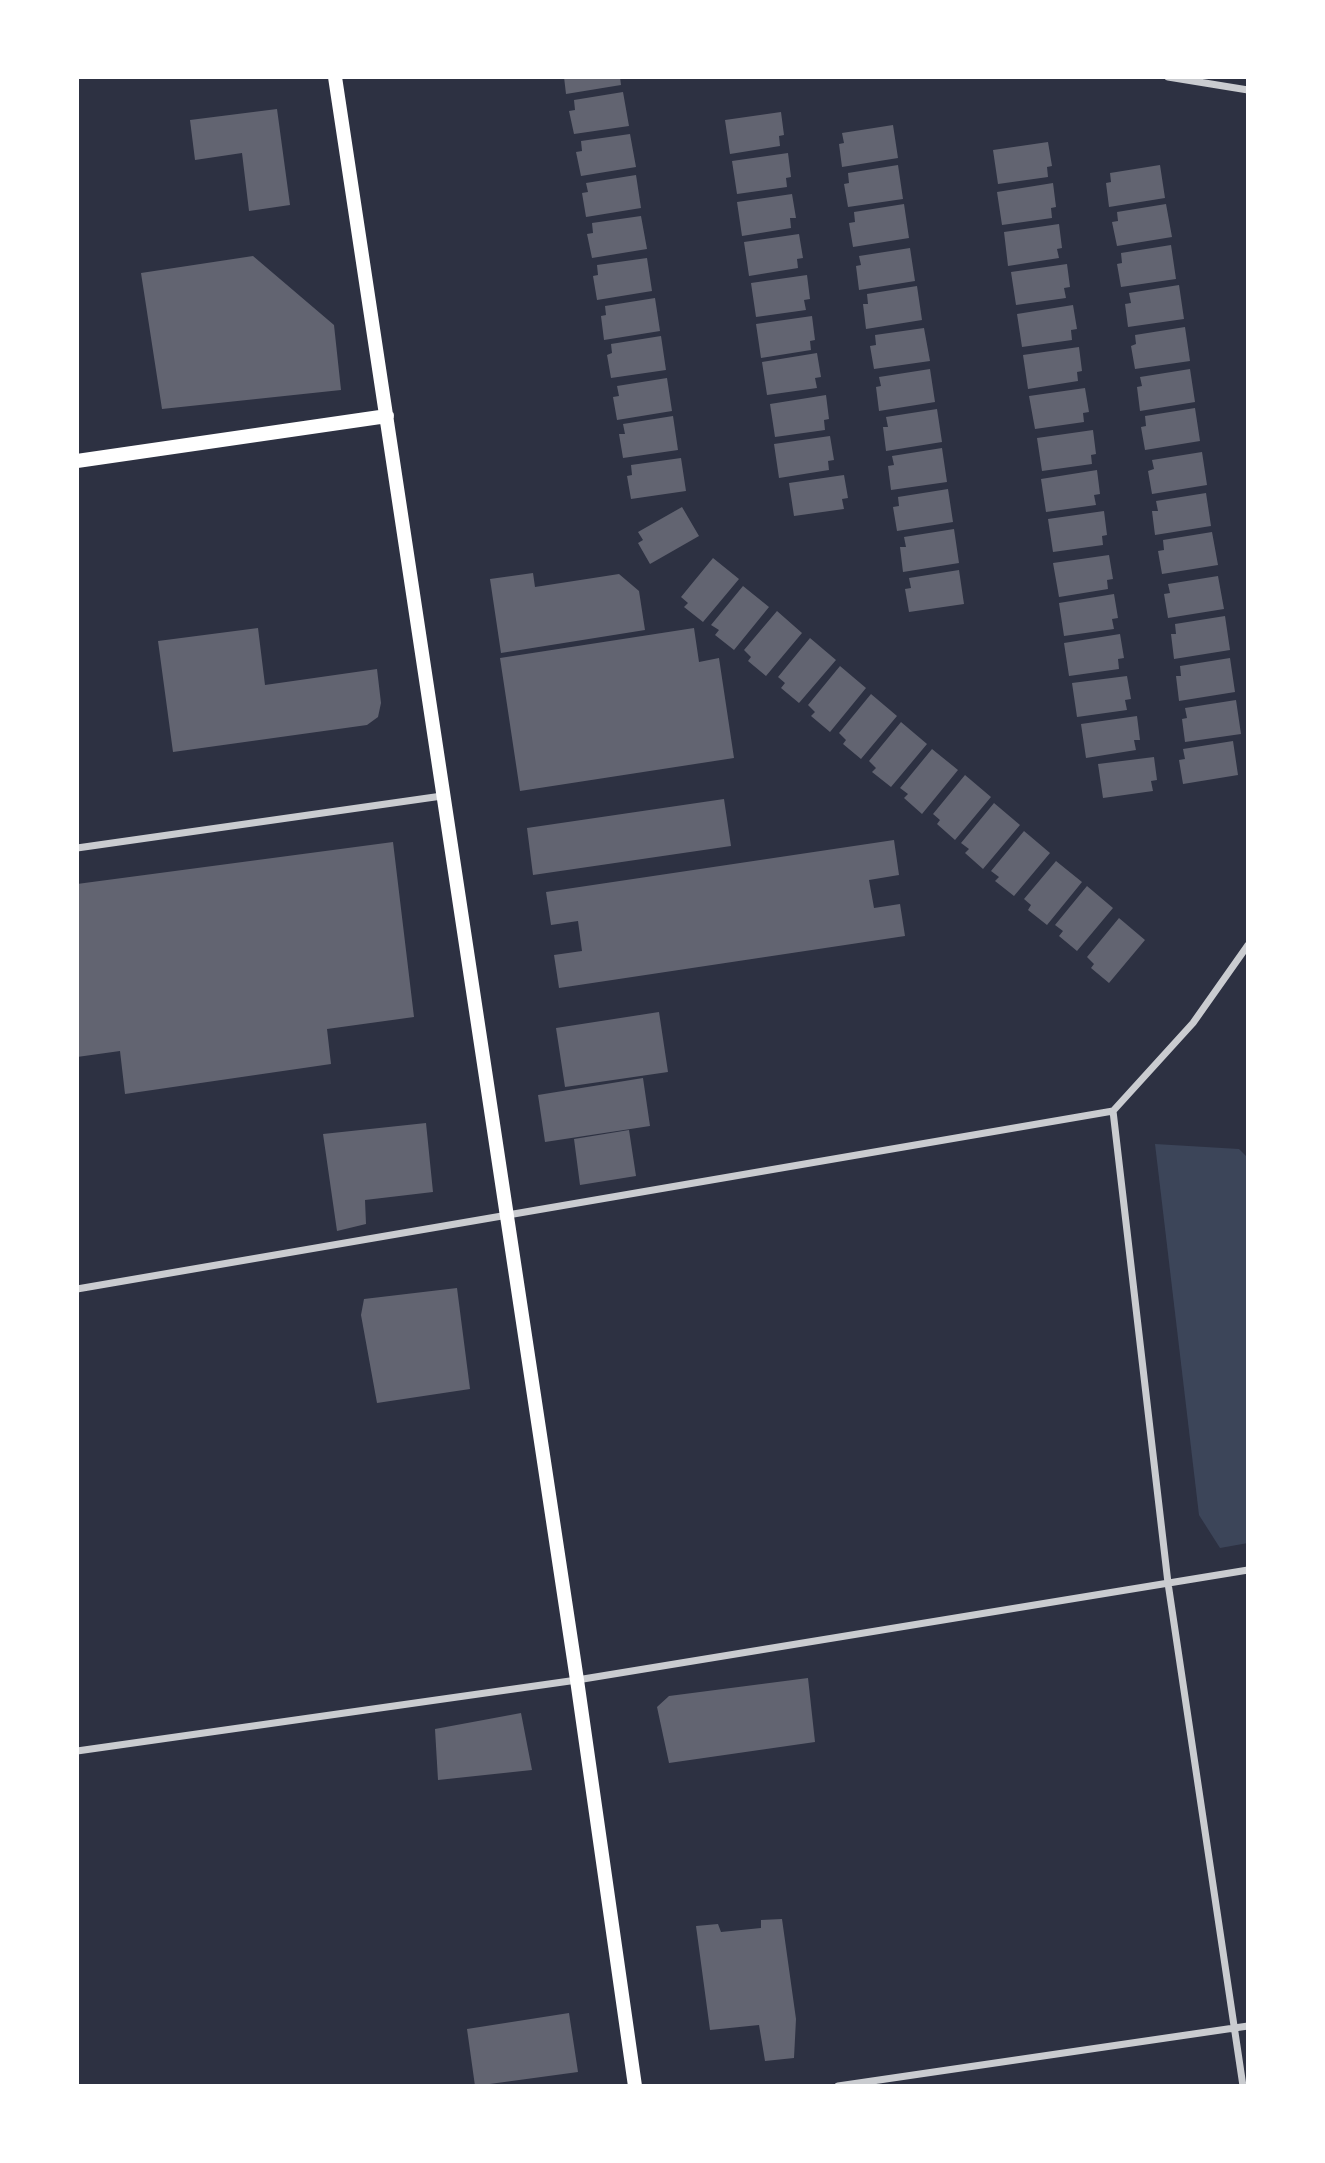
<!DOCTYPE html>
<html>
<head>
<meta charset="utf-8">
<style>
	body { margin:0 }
	#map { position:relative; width:1325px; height:2163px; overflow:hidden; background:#2d3142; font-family:"Varela Round",sans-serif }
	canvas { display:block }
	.frame { position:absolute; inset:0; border:79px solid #fff; pointer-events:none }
</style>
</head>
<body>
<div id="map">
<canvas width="1325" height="2163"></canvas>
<div class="frame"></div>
</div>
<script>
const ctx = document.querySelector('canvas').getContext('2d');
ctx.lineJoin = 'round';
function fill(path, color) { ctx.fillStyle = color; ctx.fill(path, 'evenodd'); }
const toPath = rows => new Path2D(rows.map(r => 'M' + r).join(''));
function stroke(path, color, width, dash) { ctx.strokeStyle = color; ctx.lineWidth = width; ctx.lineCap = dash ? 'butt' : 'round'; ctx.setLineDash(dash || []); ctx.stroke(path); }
const green = toPath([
	[1155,1144,1239,1149,1248,1158,1248,1543,1220,1548,1199,1515]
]);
const building = toPath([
	[564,77,620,77,621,85,566,94],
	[623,92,629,126,574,134,569,111,575,110,574,100],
	[277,109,290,205,249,211,242,153,195,160,190,120],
	[781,112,784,135,779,136,780,146,730,154,725,120],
	[893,125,898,158,842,167,839,144,844,143,842,133],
	[630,134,636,167,581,176,576,152,582,151,581,141],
	[1048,142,1052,166,1047,167,1048,177,998,184,993,150],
	[788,153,791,177,786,178,787,187,737,194,732,161],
	[898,165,903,199,848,207,844,184,849,183,848,173],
	[1160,165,1165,198,1109,207,1106,183,1111,182,1110,173],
	[636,175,641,208,586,217,582,193,588,192,586,183],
	[1053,183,1056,207,1051,208,1052,218,1002,225,997,192],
	[792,194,796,218,790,218,791,228,742,236,737,202],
	[904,204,909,238,853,247,849,223,855,222,854,212],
	[1166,204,1172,237,1117,246,1112,222,1118,221,1117,212],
	[641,216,647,249,592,258,587,234,593,233,592,223],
	[1059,224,1062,248,1057,249,1059,258,1008,266,1004,232],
	[799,234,803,258,797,259,798,268,749,276,744,242],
	[1171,245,1176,279,1121,287,1117,264,1122,263,1121,253],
	[910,248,915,281,859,290,856,266,861,265,859,256],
	[253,256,334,325,341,390,162,409,141,273],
	[647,258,652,291,597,300,593,276,598,275,597,265],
	[1067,264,1070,287,1064,288,1066,298,1016,305,1011,272],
	[807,275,810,299,804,300,806,310,756,317,751,283],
	[1179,285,1184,319,1128,327,1125,304,1131,303,1129,293],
	[917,286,922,320,866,329,863,304,868,304,867,294],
	[655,298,660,331,604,340,601,316,606,315,605,306],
	[1073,305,1077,329,1071,330,1072,340,1022,347,1017,314],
	[812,316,815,340,810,341,811,350,761,358,756,324],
	[1185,327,1190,361,1135,369,1131,346,1136,344,1135,335],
	[924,328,930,361,874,369,870,346,876,345,875,335],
	[661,336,666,370,611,378,607,355,612,353,611,344],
	[1079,347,1082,371,1077,372,1078,381,1028,389,1023,355],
	[817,353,821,377,815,378,817,388,767,395,762,362],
	[930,369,935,402,879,411,876,387,881,386,879,377],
	[1190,369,1195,402,1140,411,1137,387,1142,386,1140,377],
	[667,378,672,411,617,420,613,397,619,396,617,386],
	[1085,388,1089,412,1083,413,1084,422,1035,429,1029,396],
	[826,395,829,419,824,420,825,430,775,437,770,404],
	[1195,408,1200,441,1145,450,1141,427,1146,426,1145,416],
	[937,409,942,442,886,451,883,427,888,427,886,417],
	[673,416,678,450,623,458,619,434,625,434,623,424],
	[1093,430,1096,454,1091,455,1092,464,1042,471,1037,438],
	[830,436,834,460,828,461,829,470,779,478,774,444],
	[942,448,947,482,891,490,888,466,894,465,892,456],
	[1202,452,1207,485,1152,494,1148,471,1154,469,1152,460],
	[681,458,686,491,631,499,627,476,632,475,631,465],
	[1097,470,1100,494,1094,495,1096,505,1046,512,1041,479],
	[844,475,848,498,842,499,844,509,794,516,789,483],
	[948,489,953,522,897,531,893,507,899,506,898,497],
	[1206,493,1211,526,1155,535,1152,511,1158,511,1156,501],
	[682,507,699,536,650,564,638,543,643,540,638,532],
	[1104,511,1107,535,1102,536,1103,545,1053,552,1048,519],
	[954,529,959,563,903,572,900,547,906,547,904,537],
	[1212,532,1218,565,1162,574,1158,551,1164,550,1163,540],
	[1109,555,1113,579,1107,580,1108,589,1059,597,1053,563],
	[713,558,739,579,703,622,684,607,688,603,681,597],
	[959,570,964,604,909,612,905,589,911,588,909,578],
	[533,573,535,587,619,574,639,591,645,630,501,653,490,579],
	[1218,576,1224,609,1168,618,1164,594,1170,593,1168,584],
	[743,586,769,607,734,650,715,635,719,630,711,625],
	[1114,594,1118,618,1112,619,1114,629,1064,636,1059,603],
	[777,611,802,633,766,676,748,661,751,657,744,650],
	[1225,616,1230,650,1174,659,1171,634,1176,634,1175,624],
	[258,628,265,685,377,669,381,703,378,717,367,725,173,752,158,641],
	[694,628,699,662,719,658,734,758,520,791,500,658],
	[1120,634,1124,658,1118,659,1119,669,1069,676,1064,643],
	[810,638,836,660,799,703,781,688,785,683,778,677],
	[1230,658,1235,692,1179,701,1176,676,1181,676,1180,666],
	[840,666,866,688,830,732,811,716,815,712,808,705],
	[1127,676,1131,699,1125,700,1127,710,1077,717,1072,683],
	[871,694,897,716,861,759,843,744,846,740,839,733],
	[1236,700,1241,734,1185,742,1182,719,1187,718,1185,708],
	[1137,716,1140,740,1134,740,1136,750,1086,758,1081,724],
	[901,722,927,744,891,787,872,772,876,768,869,761],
	[1233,741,1238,775,1183,784,1179,760,1185,759,1183,749],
	[932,749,958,770,922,814,904,798,908,794,900,788],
	[1154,757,1157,780,1151,781,1153,791,1103,798,1098,764],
	[965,775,991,797,955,840,937,824,940,820,933,814],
	[724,799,731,846,533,875,527,828],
	[994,803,1020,825,983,869,965,853,969,849,961,843],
	[1024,831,1050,853,1014,896,995,881,999,877,991,871],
	[894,840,899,875,869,880,874,908,900,904,905,936,559,988,554,955,582,951,578,921,551,925,546,892],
	[393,842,414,1017,327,1029,331,1064,125,1094,120,1051,77,1057,77,884],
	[1056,861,1082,882,1047,925,1028,910,1031,905,1024,899],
	[1087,886,1113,908,1077,951,1059,936,1063,931,1055,925],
	[1119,918,1145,940,1109,983,1091,968,1094,964,1087,957],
	[659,1012,668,1072,565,1087,556,1028],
	[643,1078,650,1126,545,1142,538,1095],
	[426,1123,433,1192,365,1200,366,1224,337,1231,323,1134],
	[629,1130,636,1176,580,1185,574,1139],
	[457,1288,470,1389,377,1403,361,1315,364,1299],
	[808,1678,815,1742,669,1763,657,1707,669,1696],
	[521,1713,532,1770,438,1780,435,1729],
	[782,1919,796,2019,794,2058,765,2061,759,2025,710,2030,696,1926,718,1924,721,1932,761,1928,761,1920],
	[569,2013,578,2072,475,2086,467,2029]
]);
const minor = toPath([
	[1168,77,1248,90],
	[77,848,442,796],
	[1113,1111,1168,1583,1243,2086],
	[1113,1111,1193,1023,1248,945],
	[77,1289,1113,1111],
	[77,1751,577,1680,1248,1570],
	[838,2086,1248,2026]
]);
const secondary = toPath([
	[335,77,577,1680,635,2086],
	[77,461,387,416]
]);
fill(green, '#3c4559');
fill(building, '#626471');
stroke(minor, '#caccd0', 7);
stroke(secondary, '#fff', 14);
</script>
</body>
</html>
